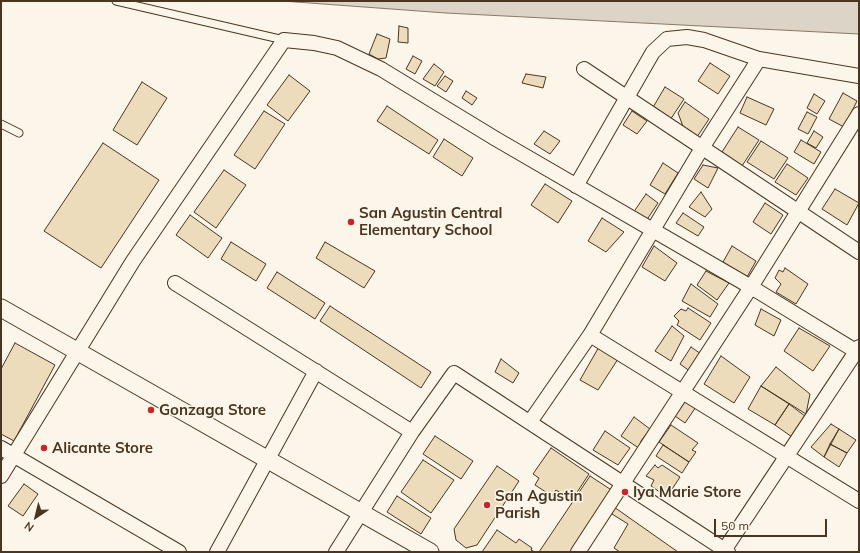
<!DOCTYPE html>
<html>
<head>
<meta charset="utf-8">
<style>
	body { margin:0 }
	#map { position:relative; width:860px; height:553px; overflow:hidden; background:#fbf6e9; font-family:Mulish,sans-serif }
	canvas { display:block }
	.frame { position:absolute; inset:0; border:2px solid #4a3520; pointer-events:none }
	.north { position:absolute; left:16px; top:497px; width:40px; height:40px; -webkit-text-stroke:3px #fbf6e9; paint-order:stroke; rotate:215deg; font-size:11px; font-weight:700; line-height:16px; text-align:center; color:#4a3520 }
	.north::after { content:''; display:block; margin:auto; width:14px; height:18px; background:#4a3520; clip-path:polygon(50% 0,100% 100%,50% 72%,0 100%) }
	.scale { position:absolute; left:714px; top:519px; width:113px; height:18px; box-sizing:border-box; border:2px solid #4a3520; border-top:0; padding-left:5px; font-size:12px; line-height:14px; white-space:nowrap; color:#4a3520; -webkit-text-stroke:3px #fbf6e9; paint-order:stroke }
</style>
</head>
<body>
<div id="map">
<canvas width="860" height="553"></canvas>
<div class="frame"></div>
<div class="north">N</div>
<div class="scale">50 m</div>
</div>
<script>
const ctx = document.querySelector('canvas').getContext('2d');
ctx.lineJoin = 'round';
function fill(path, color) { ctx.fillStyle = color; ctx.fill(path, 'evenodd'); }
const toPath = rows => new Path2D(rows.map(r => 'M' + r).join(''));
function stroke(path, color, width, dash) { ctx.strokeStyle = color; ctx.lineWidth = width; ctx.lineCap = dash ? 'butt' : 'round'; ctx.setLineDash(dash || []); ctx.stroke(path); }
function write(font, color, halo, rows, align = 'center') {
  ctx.font = font + ' Mulish,sans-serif'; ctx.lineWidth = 3; ctx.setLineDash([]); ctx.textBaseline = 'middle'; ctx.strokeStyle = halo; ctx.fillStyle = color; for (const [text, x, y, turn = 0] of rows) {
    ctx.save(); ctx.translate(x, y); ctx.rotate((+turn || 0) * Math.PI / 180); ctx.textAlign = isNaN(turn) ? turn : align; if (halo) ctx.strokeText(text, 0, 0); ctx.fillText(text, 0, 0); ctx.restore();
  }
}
const water = toPath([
	[282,1,859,1,859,34,446,13,282,1]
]);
const building = toPath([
	[399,26,408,28,408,43,398,42,399,26],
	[377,34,390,39,386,58,378,59,369,54,377,34],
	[413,56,422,61,415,74,406,69,413,56],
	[710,63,730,76,718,94,698,81,710,63],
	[434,64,444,72,435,86,423,79,434,64],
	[526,74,546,77,543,88,522,83,526,74],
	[289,75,310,91,288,121,267,105,289,75],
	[445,76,453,81,446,92,437,86,445,76],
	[142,82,167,98,137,145,113,130,142,82],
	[665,87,684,99,670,120,652,109,665,87],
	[466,91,477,98,472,105,462,98,466,91],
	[843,93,857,101,844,127,829,119,843,93],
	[814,94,825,101,817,114,807,108,814,94],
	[747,97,774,109,766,125,740,113,747,97],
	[685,102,709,119,697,137,684,129,678,113,685,102],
	[387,106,438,140,429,154,377,121,387,106],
	[264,111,285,124,255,169,234,155,264,111],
	[632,111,647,121,637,134,623,125,632,111],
	[807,112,817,117,808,134,798,129,807,112],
	[738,127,759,140,742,166,722,152,738,127],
	[544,131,560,141,550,154,534,144,544,131],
	[814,131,823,137,816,148,807,143,814,131],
	[444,139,473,158,462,176,433,157,444,139],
	[801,140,821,152,814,164,794,152,801,140],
	[761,141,788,158,774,179,747,162,761,141],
	[103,143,159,180,101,268,44,231,103,143],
	[663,163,678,173,665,194,650,185,663,163],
	[787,164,808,178,796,195,775,182,787,164],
	[703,165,718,168,708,188,694,179,703,165],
	[224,170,246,185,216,228,194,212,224,170],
	[545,184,572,201,558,223,531,205,545,184],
	[835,189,859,203,847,225,822,209,835,189],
	[701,192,712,209,705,217,689,207,701,192],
	[646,194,658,203,646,221,633,213,646,194],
	[765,203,783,215,771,234,753,222,765,203],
	[683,213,704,227,698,236,676,223,683,213],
	[190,215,222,238,208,258,176,235,190,215],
	[602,218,624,232,606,252,588,241,602,218],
	[231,242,266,264,256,281,221,259,231,242],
	[325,242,375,271,364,288,316,258,325,242],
	[654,246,677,263,665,281,642,267,654,246],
	[732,246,756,261,747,277,723,262,732,246],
	[785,268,808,284,796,304,776,292,781,284,775,278,779,270,783,272,785,268],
	[706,271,729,283,717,300,697,285,706,271],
	[277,272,325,303,315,319,267,288,277,272],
	[691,284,718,304,710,317,682,301,691,284],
	[330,306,431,372,421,388,320,321,330,306],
	[688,308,711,323,700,340,677,325,679,321,674,316,681,309,686,311,688,308],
	[761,309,781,320,774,336,755,325,761,309],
	[672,326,684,336,671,361,655,351,672,326],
	[799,328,830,346,813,371,784,351,799,328],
	[15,343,55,365,14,441,1,434,1,369,15,343],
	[600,345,618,359,598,390,580,380,600,345],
	[691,347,704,356,691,372,680,364,691,347],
	[721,356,750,377,734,403,704,384,721,356],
	[501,359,519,373,513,383,495,372,501,359],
	[776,367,810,394,806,414,761,386,776,367],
	[761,386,789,404,775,425,748,409,761,386],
	[686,400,696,407,685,423,675,416,686,400],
	[789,404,805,416,792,437,775,425,789,404],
	[634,417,650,429,641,441,640,449,621,436,634,417],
	[831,424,839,429,824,457,811,447,831,424],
	[671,425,698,443,692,450,696,452,689,462,659,442,671,425],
	[839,429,856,440,847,453,830,444,839,429],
	[605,431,630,448,618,465,593,450,605,431],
	[435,436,473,461,461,479,423,454,435,436],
	[830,444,847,453,839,467,824,457,830,444],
	[663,445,689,462,682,473,656,456,663,445],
	[551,448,589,474,572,500,556,490,552,496,535,485,539,478,533,474,551,448],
	[423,460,454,480,431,513,401,492,423,460],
	[655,465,658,468,662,465,680,477,667,497,651,486,654,480,646,476,655,465],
	[497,466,519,481,477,545,466,548,456,540,454,529,497,466],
	[590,476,613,491,571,552,539,552,590,476],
	[24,484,38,494,23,516,8,506,24,484],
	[397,496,431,518,421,534,387,512,397,496],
	[614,507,678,552,620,552,614,548,628,524,612,514,614,507],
	[497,530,516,543,519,539,532,548,531,550,535,552,482,552,497,530]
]);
const service = toPath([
	[116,1,284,40],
	[1,124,19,133]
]);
const minor = toPath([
	[584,69,859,252],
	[576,186,653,52,667,39,687,37,704,40,759,59,859,76],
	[175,283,412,432],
	[590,335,859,501],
	[530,422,590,335,702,148,759,59],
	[1,448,179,552],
	[1,476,133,261,284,40,314,43,337,48,381,69,496,139,751,287,859,353],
	[217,552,316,371],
	[336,552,412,432,454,373,728,552],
	[578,552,751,287,859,114],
	[723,552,859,347]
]);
const tertiary = toPath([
	[1,308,430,552]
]);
const markers = [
	[351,222,4,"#c62828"],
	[151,410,4,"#c62828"],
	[44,448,4,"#c62828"],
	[625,492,4,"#c62828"],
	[487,505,4,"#c62828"]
];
const poiNames = [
	["San Agustin Central",359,213],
	["Elementary School",359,230],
	["Gonzaga Store",159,410],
	["Alicante Store",52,448],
	["Iya Marie Store",633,492],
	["San Agustin",495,496],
	["Parish",495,513]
];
fill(water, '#dcd4c6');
stroke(water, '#887966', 1);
fill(building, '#ecdcbc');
stroke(building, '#4a3520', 1);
stroke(service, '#4a3520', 9);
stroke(minor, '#4a3520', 16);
stroke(tertiary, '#4a3520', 19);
stroke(service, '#fbf6e9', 7);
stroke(minor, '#fbf6e9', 14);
stroke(tertiary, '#fbf6e9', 17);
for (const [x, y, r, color] of markers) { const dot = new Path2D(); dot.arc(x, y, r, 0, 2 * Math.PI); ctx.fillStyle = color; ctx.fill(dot); stroke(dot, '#fbf6e9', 1.5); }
write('bold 15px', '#4a3520', '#fbf6e9', poiNames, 'left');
</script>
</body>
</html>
